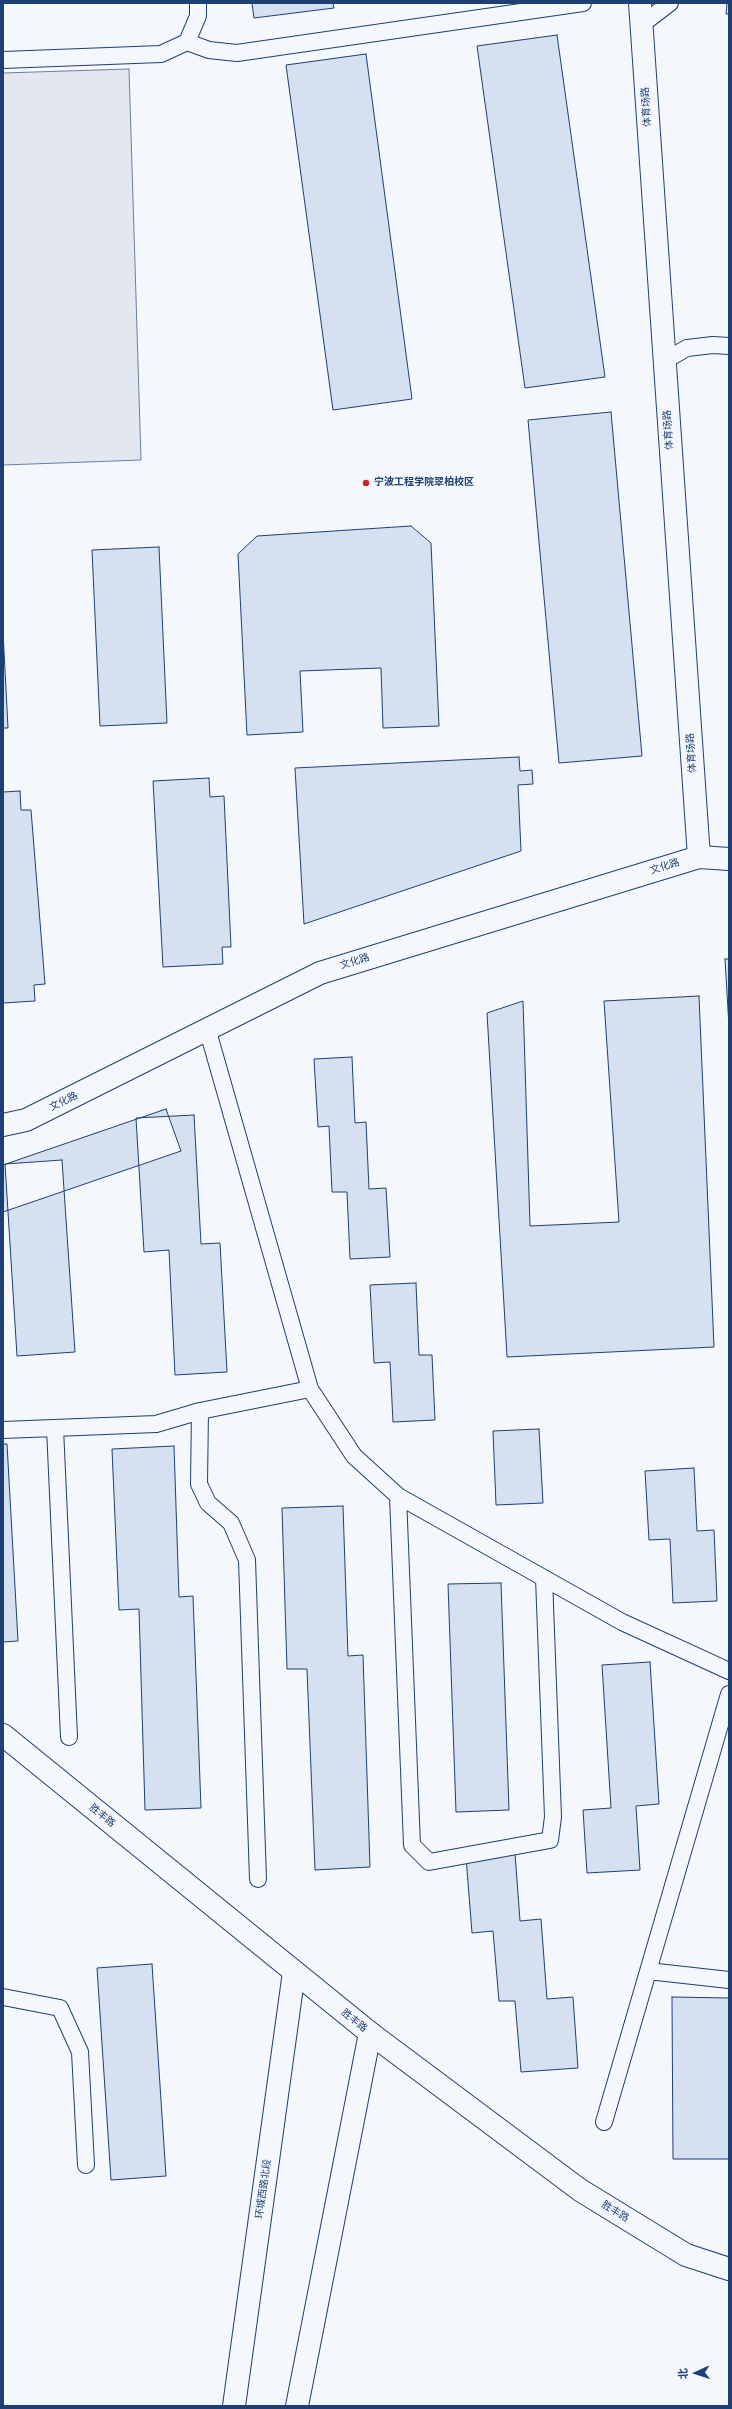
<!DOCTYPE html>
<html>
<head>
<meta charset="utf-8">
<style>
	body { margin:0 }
	#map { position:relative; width:732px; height:2409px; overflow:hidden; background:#f4f7fb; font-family:"Nunito Sans","Noto Sans SC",sans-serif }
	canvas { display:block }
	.frame { position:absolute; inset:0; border:4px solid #1d3f73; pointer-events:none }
	.north { position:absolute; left:676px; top:2353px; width:40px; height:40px; -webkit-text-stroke:3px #f4f7fb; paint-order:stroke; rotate:267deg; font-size:11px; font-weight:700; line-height:16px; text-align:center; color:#1d3f73 }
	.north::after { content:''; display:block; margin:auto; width:14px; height:18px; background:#1d3f73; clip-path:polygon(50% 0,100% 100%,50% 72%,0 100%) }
</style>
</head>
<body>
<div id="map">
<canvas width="732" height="2409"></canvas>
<div class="frame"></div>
<div class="north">北</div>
</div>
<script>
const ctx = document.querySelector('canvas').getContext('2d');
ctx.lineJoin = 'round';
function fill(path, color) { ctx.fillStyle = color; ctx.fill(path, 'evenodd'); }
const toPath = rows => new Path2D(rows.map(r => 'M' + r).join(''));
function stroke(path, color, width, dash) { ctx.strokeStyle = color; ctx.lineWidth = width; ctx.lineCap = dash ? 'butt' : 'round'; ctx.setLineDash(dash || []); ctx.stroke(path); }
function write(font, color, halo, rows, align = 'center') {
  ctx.font = font + ' "Nunito Sans","Noto Sans SC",sans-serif'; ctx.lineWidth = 3; ctx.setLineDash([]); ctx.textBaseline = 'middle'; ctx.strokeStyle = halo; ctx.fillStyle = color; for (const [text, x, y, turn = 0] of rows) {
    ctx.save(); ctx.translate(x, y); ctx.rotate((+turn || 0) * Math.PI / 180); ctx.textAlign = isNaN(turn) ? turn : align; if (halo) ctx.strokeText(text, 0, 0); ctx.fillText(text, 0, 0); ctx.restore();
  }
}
const parking = toPath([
	[129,69,141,460,3,465,3,73,129,69]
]);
const building = toPath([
	[252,3,333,3,334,8,254,18,252,3],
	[727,3,729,3,729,14,726,14,727,3],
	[557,35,605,377,525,388,477,46,557,35],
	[366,54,412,399,333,410,286,65,366,54],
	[611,412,642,756,559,763,528,420,611,412],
	[411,526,431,543,439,726,383,728,381,668,300,671,303,732,247,735,238,554,257,536,411,526],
	[159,547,167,723,100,726,92,550,159,547],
	[3,632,8,728,3,728,3,632],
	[519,757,520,771,532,770,533,784,518,785,521,851,304,924,295,768,519,757],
	[209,778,210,797,224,796,231,947,222,947,223,964,163,967,153,781,209,778],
	[20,791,21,810,31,810,45,984,34,985,35,1001,3,1003,3,792,20,791],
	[725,959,729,959,729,1027,725,959],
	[699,996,714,1347,507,1357,487,1013,523,1001,530,1226,619,1222,604,1001,699,996],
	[352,1057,355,1123,366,1122,369,1189,386,1188,390,1257,350,1259,347,1192,332,1192,329,1126,318,1127,314,1059,352,1057],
	[166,1109,181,1151,3,1212,3,1165,166,1109],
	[194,1115,201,1244,220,1243,227,1372,175,1375,169,1250,144,1252,136,1118,194,1115],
	[62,1160,75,1352,17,1356,5,1164,62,1160],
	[416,1283,419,1355,432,1355,435,1420,393,1422,390,1362,374,1363,370,1285,416,1283],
	[539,1429,543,1503,496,1505,493,1431,539,1429],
	[3,1444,7,1444,18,1641,3,1642,3,1444],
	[174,1446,179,1597,193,1596,201,1808,145,1810,139,1609,119,1610,112,1449,174,1446],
	[694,1468,697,1531,714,1530,717,1601,673,1603,670,1539,649,1540,645,1471,694,1468],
	[343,1506,348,1656,363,1655,370,1867,315,1870,307,1669,287,1669,282,1508,343,1506],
	[501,1583,509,1810,456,1812,448,1584,501,1583],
	[650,1662,659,1804,636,1806,640,1870,587,1873,583,1810,611,1808,602,1665,650,1662],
	[515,1853,520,1921,541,1919,547,1999,573,1997,578,2068,521,2072,515,2001,499,2001,493,1931,472,1933,466,1857,515,1853],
	[152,1964,166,2176,111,2180,97,1968,152,1964],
	[672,1997,729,1998,729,2159,673,2159,672,1997]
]);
const service = toPath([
	[641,25,670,3],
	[187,42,209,50,237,53,583,3],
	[3,60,161,54,187,42,198,16,198,3],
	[664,361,687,348,713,345,729,346],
	[207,1028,310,1389,354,1456,398,1496,622,1622,729,1671],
	[200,1411,199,1484,208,1503,231,1523,247,1560,258,1879],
	[55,1428,69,1737],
	[3,1430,156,1424,200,1411,310,1389],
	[398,1496,412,1845,429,1862,550,1840,553,1817,544,1578],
	[648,1971,729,1980],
	[3,1997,60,2008,80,2052,86,2165],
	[604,2122,729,1694]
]);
const minor = toPath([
	[640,3,699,857],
	[3,1735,370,2033,580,2190,686,2255,729,2269]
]);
const tertiary = toPath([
	[3,1125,26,1120,320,973,699,857,729,859],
	[234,2406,294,1972],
	[297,2406,370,2033]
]);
const markers = [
	[366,483,4,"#c62828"]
];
const streetNames = [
	["体育场路",647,107,-94],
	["体育场路",669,430,-94],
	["体育场路",692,753,-94],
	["文化路",665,867,-17],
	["文化路",355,962,-17],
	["文化路",64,1102,-26],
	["胜丰路",102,1816,39],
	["胜丰路",354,2021,39],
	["环城西路北段",264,2189,-82],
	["胜丰路",615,2212,31]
];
const poiNames = [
	["宁波工程学院翠柏校区",374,483]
];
fill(parking, '#e3e8f0');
stroke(parking, '#687fa3', 1);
fill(building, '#d5e0f0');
stroke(building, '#1d3f73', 1);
stroke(service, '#1d3f73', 18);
stroke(minor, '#1d3f73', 24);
stroke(tertiary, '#1d3f73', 24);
stroke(service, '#f4f7fb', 16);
stroke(minor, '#f4f7fb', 22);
stroke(tertiary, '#f4f7fb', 22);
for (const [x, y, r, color] of markers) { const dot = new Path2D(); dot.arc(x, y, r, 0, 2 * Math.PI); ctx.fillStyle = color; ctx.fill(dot); stroke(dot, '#f4f7fb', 1.5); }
write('10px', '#1d3f73', '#f4f7fb', streetNames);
write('bold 10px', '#1d3f73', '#f4f7fb', poiNames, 'left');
</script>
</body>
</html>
